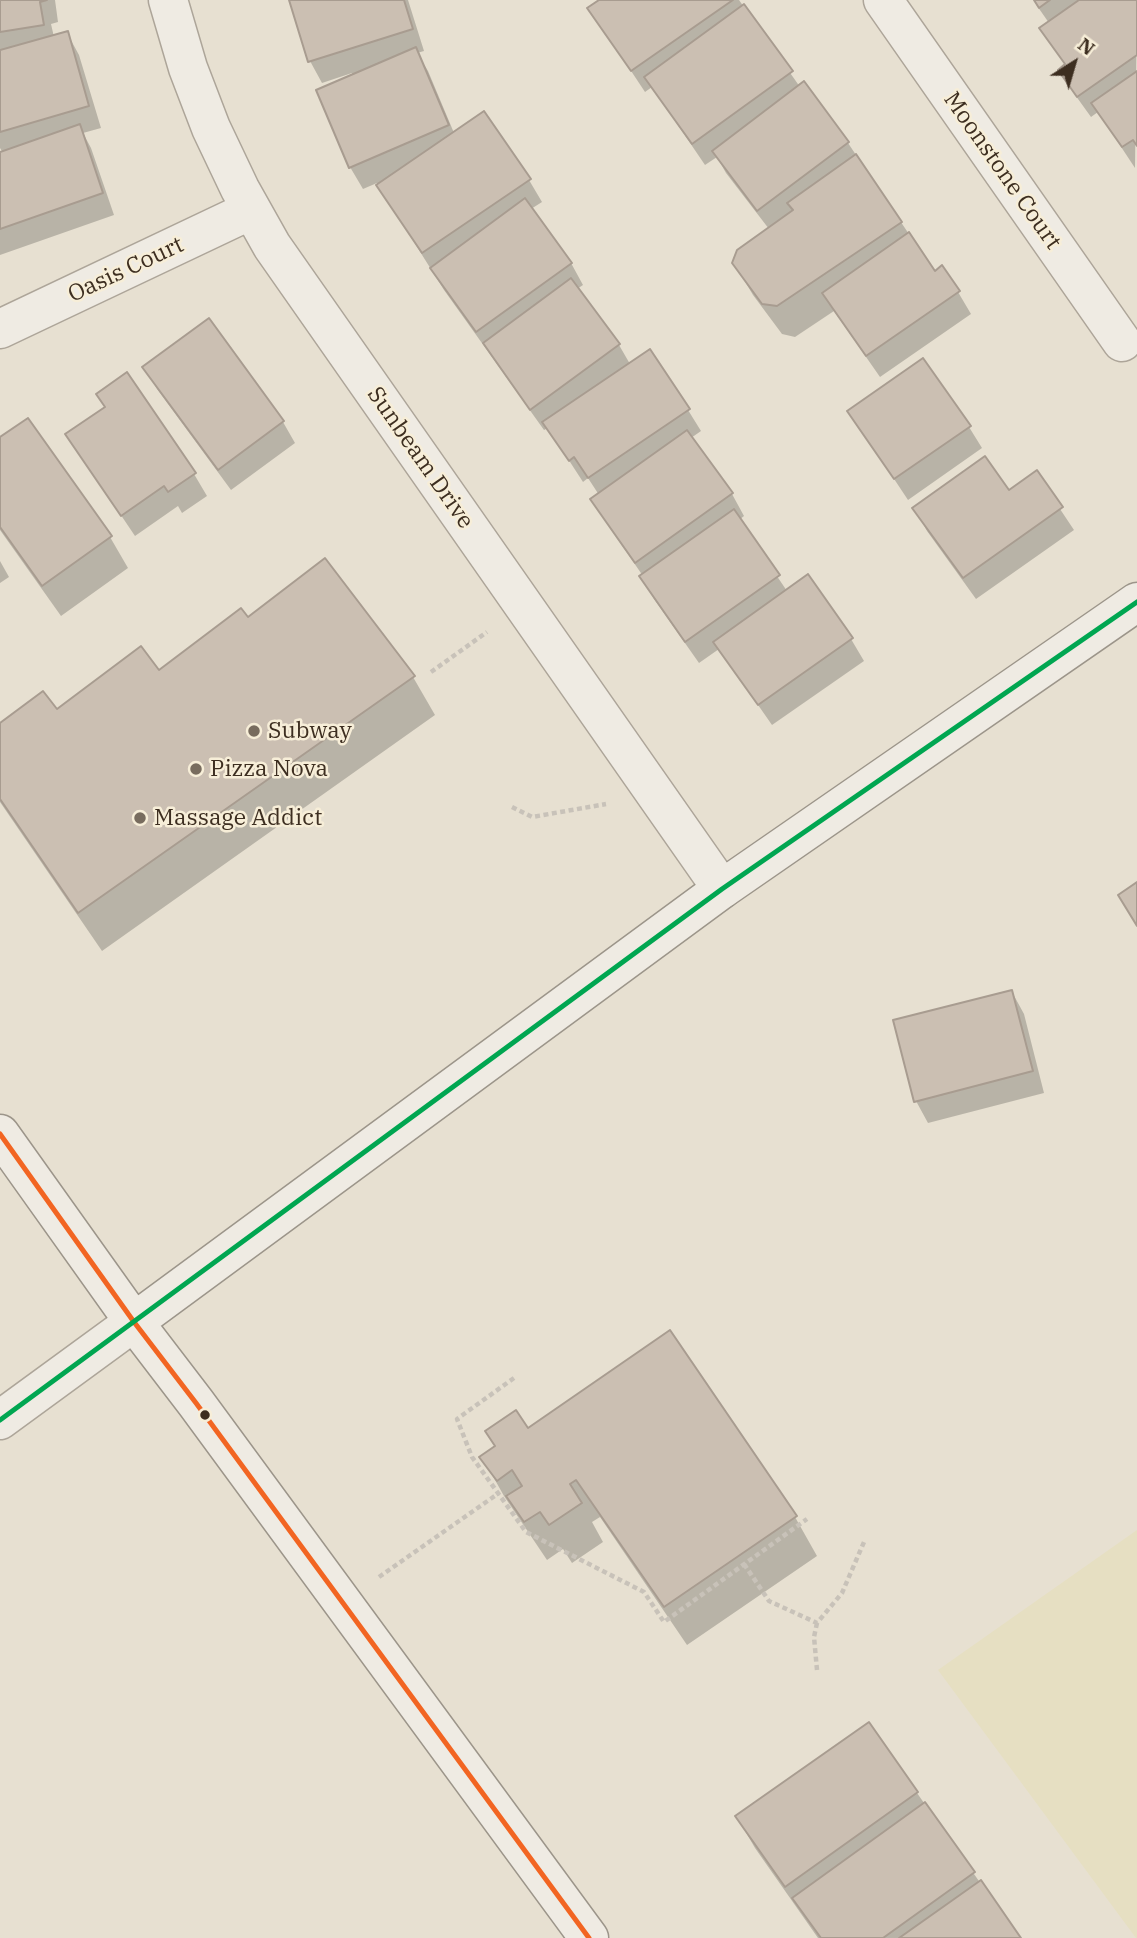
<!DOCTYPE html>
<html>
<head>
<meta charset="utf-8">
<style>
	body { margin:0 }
	#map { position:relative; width:1137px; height:1938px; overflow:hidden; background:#e7e0d1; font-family:"IBM Plex Serif",serif }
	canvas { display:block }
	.north { position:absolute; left:1039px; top:28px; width:70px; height:70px; -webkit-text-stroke:5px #f7eed8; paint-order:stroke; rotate:37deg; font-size:19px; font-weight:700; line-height:28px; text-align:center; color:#3d2e20 }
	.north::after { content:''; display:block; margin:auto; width:24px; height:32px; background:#3d2e20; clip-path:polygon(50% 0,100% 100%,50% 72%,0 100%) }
</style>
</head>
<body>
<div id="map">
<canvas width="1137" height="1938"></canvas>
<div class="north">N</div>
</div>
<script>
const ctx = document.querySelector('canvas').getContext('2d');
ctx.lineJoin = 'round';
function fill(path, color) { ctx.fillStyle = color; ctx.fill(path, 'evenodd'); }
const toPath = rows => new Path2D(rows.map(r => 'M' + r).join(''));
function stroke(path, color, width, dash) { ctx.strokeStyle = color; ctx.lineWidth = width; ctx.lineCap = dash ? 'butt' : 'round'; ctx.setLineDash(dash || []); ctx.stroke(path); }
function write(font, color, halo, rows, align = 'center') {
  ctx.font = font + ' "IBM Plex Serif",serif'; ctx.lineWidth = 5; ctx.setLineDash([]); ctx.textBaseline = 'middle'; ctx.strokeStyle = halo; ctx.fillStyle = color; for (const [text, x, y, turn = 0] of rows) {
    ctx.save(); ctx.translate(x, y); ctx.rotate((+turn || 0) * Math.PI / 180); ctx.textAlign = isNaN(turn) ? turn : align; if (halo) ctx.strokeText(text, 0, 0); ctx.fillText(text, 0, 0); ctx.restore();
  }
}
const farmland = toPath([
	[1137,1530,1137,1938,1136,1938,938,1670]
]);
const shadow = toPath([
	[0,0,55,0,58,22,51,24,54,37,67,33,79,55,101,128,83,133,91,148,114,215,0,255,0,154,3,153,0,148],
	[291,0,408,0,424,51,417,53,428,71,454,133,529,180,542,202,531,209,571,263,583,285,577,289,619,345,630,364,688,410,701,431,691,438,732,494,744,516,739,520,787,591,851,639,864,661,772,725,719,649,699,663,654,599,641,577,643,576,605,521,592,500,599,495,588,478,583,482,548,428,544,430,444,290,377,183,363,189,350,167,352,73,322,83,310,61],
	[602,0,739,0,800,87,804,84,848,143,935,273,958,292,971,314,880,377,834,311,795,337,782,334,753,295,734,263,769,229,726,173,717,157,705,165,652,87,645,92,590,9],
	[1033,0,1137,0,1135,168,1098,112,1091,117,1073,92,1060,70,1066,66,1041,28,1049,23],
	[145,368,283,422,295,443,231,490,157,389],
	[849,411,969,427,982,448,908,500],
	[67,435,194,474,207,496,182,513,178,506,135,536],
	[0,440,110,537,128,568,61,616,0,530],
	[1036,473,1074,530,976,599,927,531,915,509,1009,492],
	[0,561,9,577,0,583],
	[248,619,413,677,435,715,102,951,0,802,0,725,57,712,159,673],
	[1012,992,1024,1014,1044,1093,928,1123,916,1101],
	[669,1333,795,1517,817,1556,687,1645,600,1517,592,1522,603,1542,572,1563,563,1549,547,1560,504,1496,482,1457,528,1430],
	[917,1793,1019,1938,818,1938,755,1848,737,1817]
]);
const building = toPath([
	[0,0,47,0,40,2,44,25,0,32,0,0],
	[289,0,404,0,413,29,308,62,289,0],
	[599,0,733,0,631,71,587,8,599,0],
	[1034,0,1050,0,1039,8,1034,0],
	[1079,0,1137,0,1137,55,1077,97,1058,70,1065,64,1039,28,1079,0],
	[744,4,793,71,692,144,644,77,744,4],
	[68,31,89,106,0,132,0,50,68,31],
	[416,47,449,125,349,168,316,90,416,47],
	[1137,71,1137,146,1133,140,1122,147,1091,103,1137,71],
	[804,81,849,142,757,211,712,151,804,81],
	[484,111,531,179,422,253,376,185,484,111],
	[80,124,103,193,0,229,0,152,80,124],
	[856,154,902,222,777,306,762,304,732,263,737,250,793,210,787,203,856,154],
	[525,198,572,263,476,332,430,268,525,198],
	[909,232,935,271,942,265,960,291,866,356,822,293,909,232],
	[571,278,620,344,530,410,483,343,571,278],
	[209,318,284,421,218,470,142,367,209,318],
	[650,349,690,409,588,478,574,457,569,461,542,422,650,349],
	[923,358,971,426,894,479,847,411,923,358],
	[127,372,196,473,168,492,164,486,121,516,65,434,105,407,96,394,127,372],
	[28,418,112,536,42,586,0,527,0,437,28,418],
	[687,430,733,493,635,563,590,499,687,430],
	[985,456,1009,490,1037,470,1063,507,963,578,912,508,985,456],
	[734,509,780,575,685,642,639,576,734,509],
	[325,558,415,676,78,913,0,799,0,723,43,691,57,709,141,646,159,670,241,608,248,617,325,558],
	[808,574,853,638,758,705,713,642,808,574],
	[1137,882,1137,926,1118,895,1137,882],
	[1012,990,1033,1071,914,1102,893,1020,1012,990],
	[670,1330,797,1516,664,1607,576,1480,570,1484,582,1503,549,1525,540,1512,524,1522,506,1496,522,1486,512,1470,497,1481,479,1457,495,1446,485,1431,516,1410,528,1428,670,1330],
	[869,1722,918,1792,785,1887,735,1816,869,1722],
	[925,1802,975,1872,883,1938,821,1938,792,1898,925,1802],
	[981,1880,1021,1938,899,1938,981,1880]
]);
const path = toPath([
	[431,672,487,632],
	[512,807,532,817,606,804],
	[514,1378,457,1419,472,1457,526,1532,644,1592,664,1622,807,1519],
	[744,1564,769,1601,817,1623,842,1593,864,1542],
	[379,1577,499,1493],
	[817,1623,814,1637,817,1670]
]);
const minor = toPath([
	[168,0,188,68,211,128,240,189,272,246,722,889],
	[883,0,1122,342],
	[0,329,251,210],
	[0,1420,134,1322]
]);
const secondary = toPath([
	[0,1134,134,1322,196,1403,589,1938],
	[134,1322,722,889,1137,602]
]);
const bus1 = toPath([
	[0,1134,134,1322,196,1403,589,1938]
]);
const bus2 = toPath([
	[0,1420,722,889,1137,602]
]);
const markers = [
	[254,731,7,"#786c5e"],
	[196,769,7,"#786c5e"],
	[140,818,7,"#786c5e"],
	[205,1415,6,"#3d2e20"]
];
const streetNames = [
	["Moonstone Court",1002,171,55],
	["Oasis Court",126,270,-25],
	["Sunbeam Drive",420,458,55]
];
const poiNames = [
	["Subway",268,731],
	["Pizza Nova",210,769],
	["Massage Addict",154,818]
];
fill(farmland, '#e6dfc2');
fill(shadow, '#0003');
fill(building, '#cbbfb2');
stroke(building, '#a89c90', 2);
stroke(minor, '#ada599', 41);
stroke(secondary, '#9c958a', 41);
stroke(path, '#c8c2b9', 4.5, [5, 3.5]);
stroke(minor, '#efebe3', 38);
stroke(secondary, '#efebe3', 38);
stroke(bus1, '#f26522', 5);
stroke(bus2, '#00a651', 5);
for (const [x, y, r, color] of markers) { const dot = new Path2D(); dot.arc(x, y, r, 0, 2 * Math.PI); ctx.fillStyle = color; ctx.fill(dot); stroke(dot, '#f7eed8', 2.5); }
write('23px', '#3d2e20', '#f7eed8', streetNames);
write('23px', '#3d2e20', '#f7eed8', poiNames, 'left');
</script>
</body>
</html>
